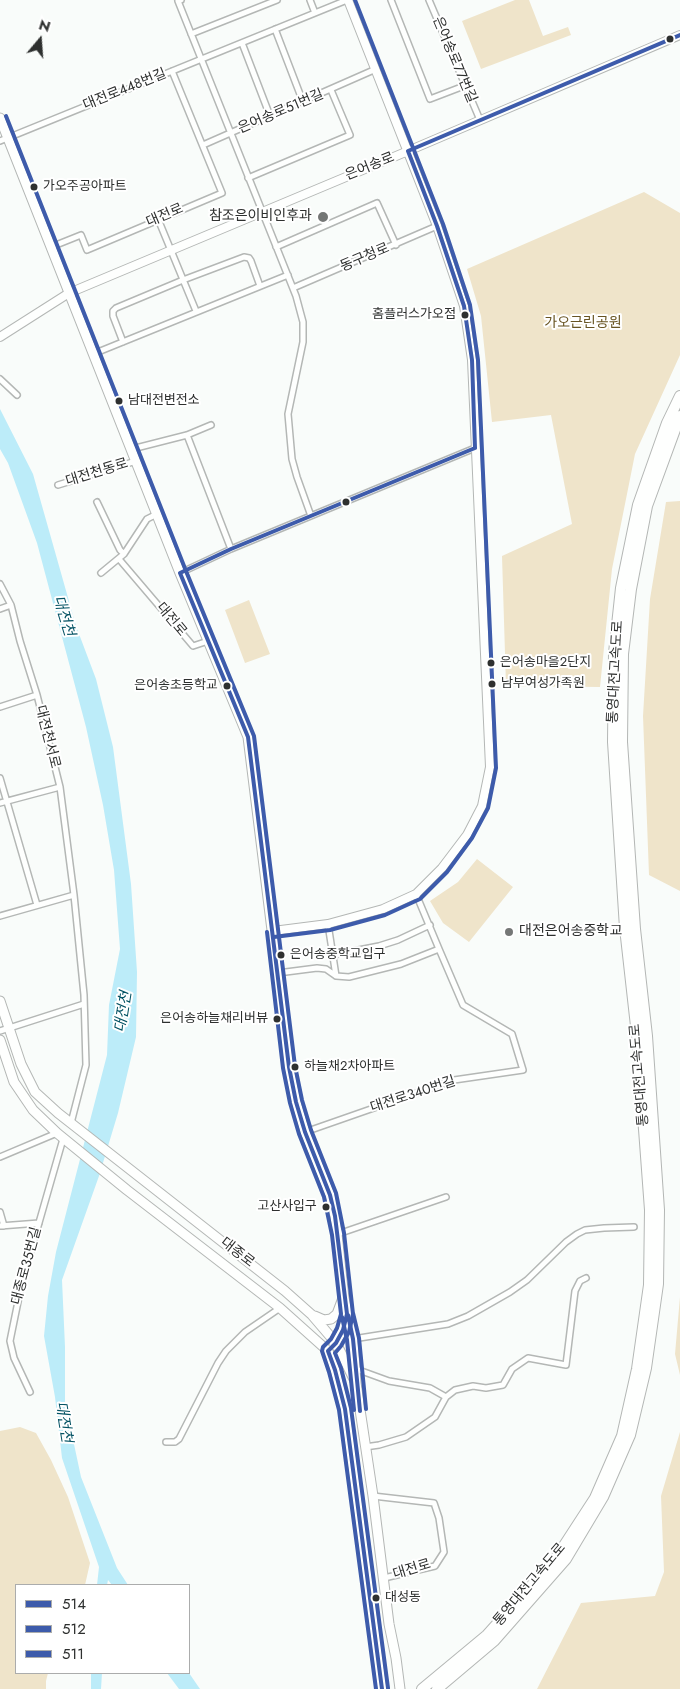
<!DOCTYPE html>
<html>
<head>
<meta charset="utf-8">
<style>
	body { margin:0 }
	#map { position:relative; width:680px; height:1689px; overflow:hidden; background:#f9fcfa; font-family:Jost,sans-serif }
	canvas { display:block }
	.legend { position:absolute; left:15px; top:1584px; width:175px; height:90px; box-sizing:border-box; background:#fff; border:1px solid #abacac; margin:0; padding:6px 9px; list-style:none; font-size:15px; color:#2e302f }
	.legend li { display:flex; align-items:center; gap:10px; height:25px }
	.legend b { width:25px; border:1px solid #abacac }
	.north { position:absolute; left:15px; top:15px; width:50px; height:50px; -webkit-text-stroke:4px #fff; paint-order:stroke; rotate:18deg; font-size:14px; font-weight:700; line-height:20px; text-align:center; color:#2e302f }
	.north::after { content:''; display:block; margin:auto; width:18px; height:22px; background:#2e302f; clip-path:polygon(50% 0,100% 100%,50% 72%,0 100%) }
</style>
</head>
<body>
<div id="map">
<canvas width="680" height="1689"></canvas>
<ul class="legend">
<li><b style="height:6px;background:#3d5bab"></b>514</li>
<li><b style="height:6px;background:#3d5bab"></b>512</li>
<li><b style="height:6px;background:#3d5bab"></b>511</li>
</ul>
<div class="north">N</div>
</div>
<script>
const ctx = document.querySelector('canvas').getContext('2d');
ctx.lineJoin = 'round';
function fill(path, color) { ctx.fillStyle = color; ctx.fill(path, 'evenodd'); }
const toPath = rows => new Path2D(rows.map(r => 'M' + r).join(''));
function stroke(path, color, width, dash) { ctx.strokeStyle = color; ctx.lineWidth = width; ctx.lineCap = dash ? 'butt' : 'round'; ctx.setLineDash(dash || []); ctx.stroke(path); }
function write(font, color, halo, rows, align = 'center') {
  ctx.font = font + ' Jost,"Noto Sans KR",sans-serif'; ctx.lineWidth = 4; ctx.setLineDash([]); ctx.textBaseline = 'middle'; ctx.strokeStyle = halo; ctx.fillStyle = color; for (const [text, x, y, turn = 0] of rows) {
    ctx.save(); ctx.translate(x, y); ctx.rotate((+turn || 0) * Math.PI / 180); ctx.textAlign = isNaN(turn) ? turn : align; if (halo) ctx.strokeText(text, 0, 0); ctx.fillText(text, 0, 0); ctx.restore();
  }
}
const green = toPath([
	[515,0,529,0,543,36,568,27,571,35,481,69,462,21],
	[644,192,680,213,680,355,635,454,612,569,600,687,506,686,502,556,572,524,551,415,492,422,481,316,467,269],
	[680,501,680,891,649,875,643,716,650,599,666,502],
	[249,600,270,654,245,663,225,610],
	[477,859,513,887,469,942,443,923,430,901,458,882],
	[680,1297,680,1375,675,1354],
	[20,1427,36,1433,51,1460,68,1497,90,1563,85,1585,16,1585,16,1673,48,1673,46,1681,46,1689,0,1689,0,1431],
	[680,1432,680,1689,537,1689,581,1603,655,1596,664,1572,661,1496]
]);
const water = toPath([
	[0,409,33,474,76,626,96,679,113,747,131,884,137,972,136,1037,118,1113,99,1176,62,1280,65,1347,65,1402,81,1477,117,1568,128,1585,112,1585,108,1580,107,1585,97,1585,99,1567,62,1458,55,1397,44,1336,48,1296,56,1252,107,1055,109,1005,120,949,114,870,103,805,86,727,37,543,8,463,0,449],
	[91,1673,102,1673,101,1689,91,1689],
	[167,1673,189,1673,200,1689,179,1689]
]);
const street = toPath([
	[181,0,178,1,296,296,303,322,303,342,288,414,292,459,297,477,311,516],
	[310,0,315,13],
	[391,0,430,99,464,86],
	[429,0,480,120],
	[275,29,303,102],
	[191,34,277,0],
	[242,43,270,116],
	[0,141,347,0],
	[203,145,376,69],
	[248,178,350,135,331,90],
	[158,219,196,311],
	[51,247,81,235,87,250,222,193,172,71],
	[276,247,377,203,396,245],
	[293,288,437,226],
	[123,342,113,316,113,311,116,308,183,280,244,257,249,258,251,261,260,286],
	[93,354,288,275],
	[0,379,17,395],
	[187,435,231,549],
	[132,449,187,435,211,425],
	[58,485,136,461],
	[97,502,120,550,124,554],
	[119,559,193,646,208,641],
	[101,573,124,554,147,519,157,514],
	[180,573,231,549,475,448],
	[0,584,11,605,20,641,37,695,60,787,74,895,84,995,86,1065,71,1123],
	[0,609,11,605],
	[0,707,37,695],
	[0,778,37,905],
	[0,803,60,787],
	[0,916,74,895],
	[328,924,336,976],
	[333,955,379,946,398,940,430,925],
	[278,973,317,968,326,969,336,976,349,977,401,964,439,949,416,894],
	[0,1031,84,1004],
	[305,1132,454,1080,523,1070,512,1034,463,1005,439,949],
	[0,1157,57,1133],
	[0,1212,4,1226],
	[0,1226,39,1223],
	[338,1234,446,1197],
	[353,1339,448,1324,468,1316,510,1292,527,1280,566,1242,577,1234,585,1230,604,1228,634,1227],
	[356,1369,389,1381,430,1388,446,1397],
	[30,1392,14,1358,10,1341,22,1282,63,1139],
	[166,1442,175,1442,179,1439,218,1363,226,1351,245,1332,280,1308],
	[365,1447,379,1445,406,1437,435,1417,446,1397,455,1390,473,1386,486,1388,503,1385,512,1369,528,1358,566,1365,575,1291,580,1281,586,1278],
	[373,1496,434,1503,439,1518,444,1552,435,1566,384,1578]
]);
const secondary = toPath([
	[0,337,69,293,408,151,680,35],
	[273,931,328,924,383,909,416,894,442,868,467,835,482,806,490,767,472,360,464,306,437,226,348,0]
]);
const primary = toPath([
	[0,118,180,573,248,737,289,1067,296,1102,305,1132,330,1195,335,1216,344,1298,353,1339,356,1383],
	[0,1001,21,1064,35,1092,58,1113,285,1291,312,1315,336,1343,356,1383,373,1496,389,1624,396,1658,400,1689],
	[0,1040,14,1082,33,1110,57,1133,127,1190,280,1308,328,1351,335,1370,345,1409,382,1689],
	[315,1316,324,1320,331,1319,337,1314,343,1298],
	[334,1345,343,1330,347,1317]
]);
const highway = toPath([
	[422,1689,487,1635,556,1558,595,1498,622,1436,637,1369,649,1285,650,1210,637,1035,625,928,613,742,614,653,621,588,638,505,667,423,680,396],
	[437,1689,494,1641,566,1559,603,1497,630,1435,646,1368,658,1284,659,1210,647,1036,635,929,622,742,623,654,631,589,647,506,680,416]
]);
const bus1 = toPath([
	[408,151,437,226,464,306,472,360,475,448],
	[408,151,680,35],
	[180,573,248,737,289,1067,296,1102,305,1132,330,1195,335,1216,347,1314,343,1330,336,1343,328,1351,335,1370,345,1409,382,1689],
	[180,573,231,549,475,448],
	[348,1315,353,1339,360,1411]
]);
const bus2 = toPath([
	[267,932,283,1068,290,1103,299,1134,324,1197,332,1235,341,1314,337,1328,331,1339,323,1347,322,1351,329,1372,339,1410,376,1689],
	[274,937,330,930,385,915,420,899,447,872,472,838,488,808,496,768,478,360,470,305,443,224,355,0],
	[342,1317,347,1340,354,1410]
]);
const bus3 = toPath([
	[6,116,186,571,254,736,295,1066,302,1100,311,1130,336,1193,344,1233,353,1314,349,1332,341,1346,335,1353,341,1368,351,1408,388,1688],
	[353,1313,359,1338,366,1409]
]);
const markers = [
	[670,39,4.5,"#2e302f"],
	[34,187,4.5,"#2e302f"],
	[323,217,6,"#757776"],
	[465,315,4.5,"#2e302f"],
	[119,401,4.5,"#2e302f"],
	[346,502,4.5,"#2e302f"],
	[491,663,4.5,"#2e302f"],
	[492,684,4.5,"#2e302f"],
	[227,686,4.5,"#2e302f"],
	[509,932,5,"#757776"],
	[281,955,4.5,"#2e302f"],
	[277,1019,4.5,"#2e302f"],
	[295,1067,4.5,"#2e302f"],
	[326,1207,4.5,"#2e302f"],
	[376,1598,4.5,"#2e302f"]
];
const busNames = [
	["가오주공아파트",43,187],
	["홈플러스가오점",456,315,"right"],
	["남대전변전소",128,401],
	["은어송마을2단지",500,663],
	["남부여성가족원",501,684],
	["은어송초등학교",218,686,"right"],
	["은어송중학교입구",290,955],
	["은어송하늘채리버뷰",268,1019,"right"],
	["하늘채2차아파트",304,1067],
	["고산사입구",317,1207,"right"],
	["대성동",385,1598]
];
const streetNames = [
	["은어송로77번길",454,60,67],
	["대전로448번길",125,90,-22],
	["은어송로51번길",281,112,-23],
	["은어송로",370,167,-22],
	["대전로",165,216,-23],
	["동구청로",365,258,-23],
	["대전천동로",97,473,-17],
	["대전로",171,620,50],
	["통영대전고속도로",616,672,-87],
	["대전천서로",47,737,76],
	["통영대전고속도로",640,1075,-95],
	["대전로340번길",413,1095,-18],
	["대종로",237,1253,38],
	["대종로35번길",27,1266,-75],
	["대전로",412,1570,-17],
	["통영대전고속도로",530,1585,-50]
];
const poiNames = [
	["참조은이비인후과",312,217],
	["대전은어송중학교",519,932,"left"]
];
const parkNames = [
	["가오근린공원",583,324]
];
const waterNames = [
	["대전천",63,616,73],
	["대전천",124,1012,-81],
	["대전천",63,1422,81]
];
fill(green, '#efe4ca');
fill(water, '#bcecf9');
stroke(street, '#b4b7b5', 8);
stroke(secondary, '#b4b7b5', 10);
stroke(primary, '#b4b7b5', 11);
stroke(highway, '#b4b7b5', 12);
stroke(street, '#fefffe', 5);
stroke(secondary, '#fefffe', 8);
stroke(primary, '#fefffe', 9);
stroke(highway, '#fefffe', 10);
stroke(bus1, '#3d5bab', 4);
stroke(bus2, '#3d5bab', 4);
stroke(bus3, '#3d5bab', 4);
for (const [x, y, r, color] of markers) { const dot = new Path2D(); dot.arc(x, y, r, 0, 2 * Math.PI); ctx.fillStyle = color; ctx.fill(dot); stroke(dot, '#fff', 2); }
write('13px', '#2e302f', '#fff', busNames, 'left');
write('14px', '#2e302f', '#fff', streetNames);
write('14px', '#2e302f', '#fff', poiNames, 'right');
write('14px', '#685422', '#fff', parkNames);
write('italic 15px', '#045364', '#fff', waterNames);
</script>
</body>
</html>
